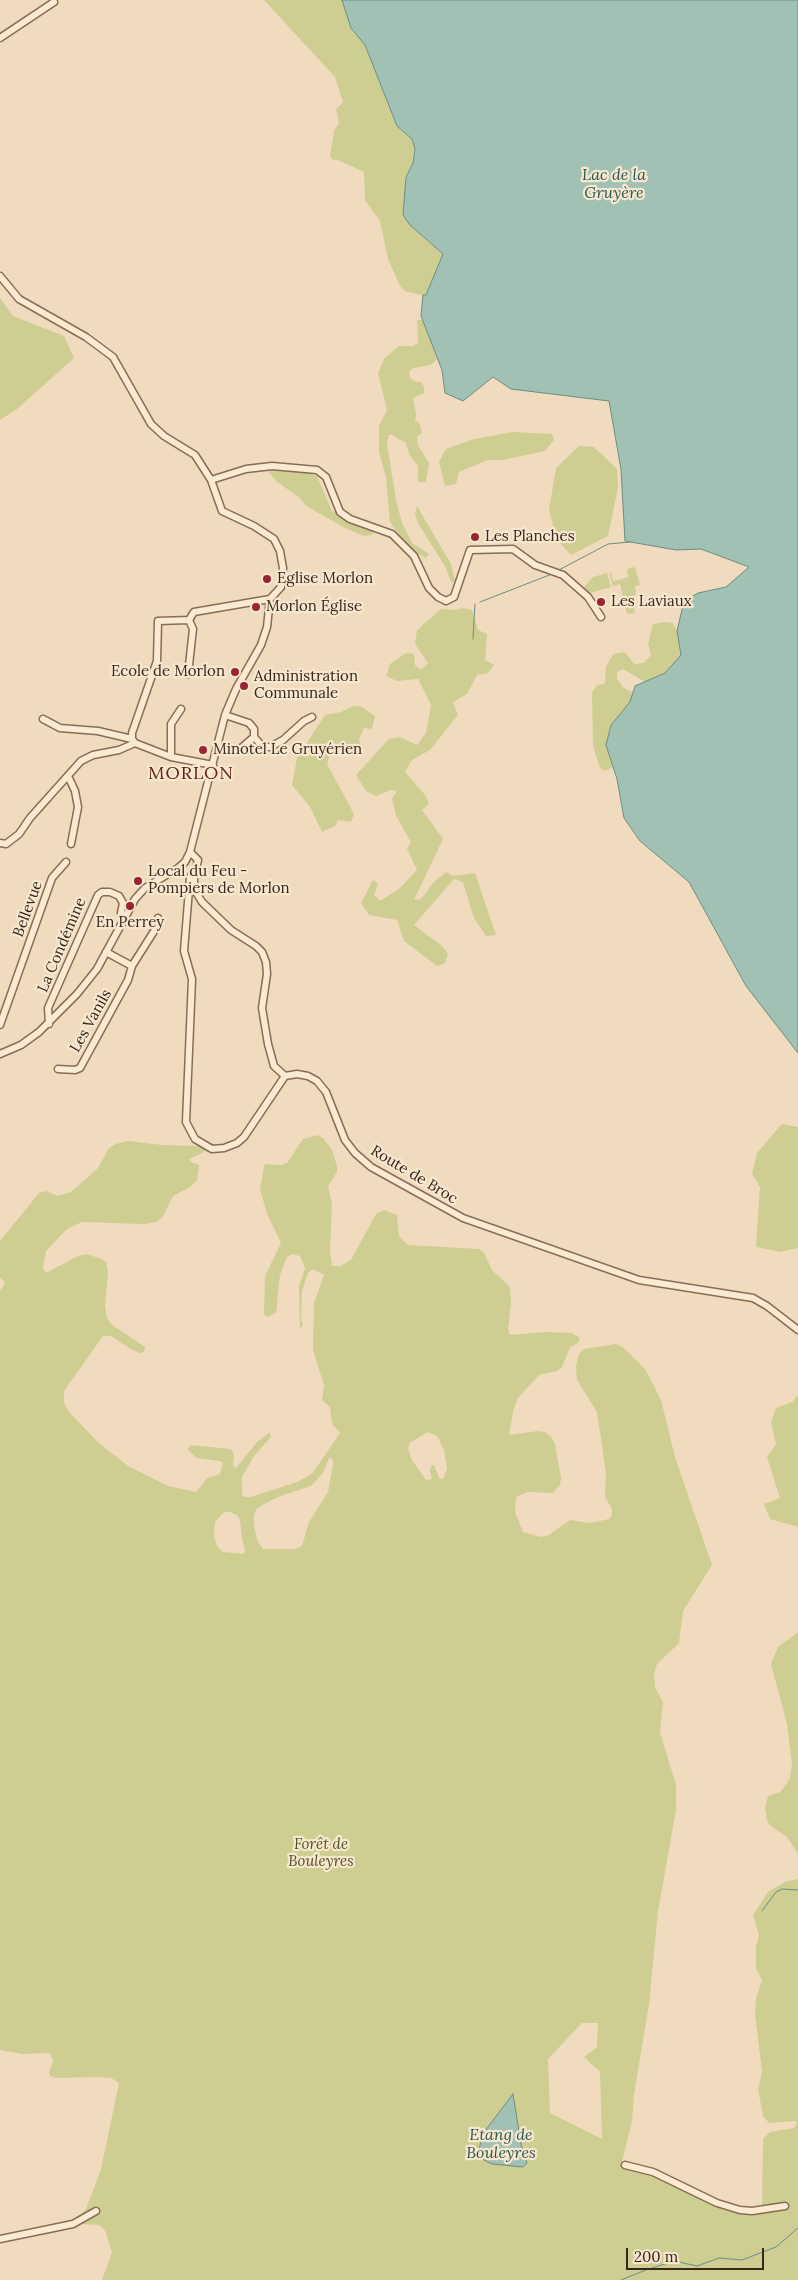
<!DOCTYPE html>
<html>
<head>
<meta charset="utf-8">
<style>
	body { margin:0 }
	#map { position:relative; width:798px; height:2280px; overflow:hidden; background:#f0dbbf; font-family:Lora,serif }
	canvas { display:block }
	.scale { position:absolute; left:626px; top:2248px; width:138px; height:22px; box-sizing:border-box; border:2px solid #38261c; border-top:0; padding-left:6px; font-size:15px; line-height:18px; white-space:nowrap; color:#38261c; -webkit-text-stroke:4px #f7e7cf; paint-order:stroke }
</style>
</head>
<body>
<div id="map">
<canvas width="798" height="2280"></canvas>
<div class="scale">200 m</div>
</div>
<script>
const ctx = document.querySelector('canvas').getContext('2d');
ctx.lineJoin = 'round';
function fill(path, color) { ctx.fillStyle = color; ctx.fill(path, 'evenodd'); }
const toPath = rows => new Path2D(rows.map(r => 'M' + r).join(''));
function stroke(path, color, width, dash) { ctx.strokeStyle = color; ctx.lineWidth = width; ctx.lineCap = dash ? 'butt' : 'round'; ctx.setLineDash(dash || []); ctx.stroke(path); }
function write(font, color, halo, rows, align = 'center') {
  ctx.font = font + ' Lora,serif'; ctx.lineWidth = 4.5; ctx.setLineDash([]); ctx.textBaseline = 'middle'; ctx.strokeStyle = halo; ctx.fillStyle = color; for (const [text, x, y, turn = 0] of rows) {
    ctx.save(); ctx.translate(x, y); ctx.rotate((+turn || 0) * Math.PI / 180); ctx.textAlign = isNaN(turn) ? turn : align; if (halo) ctx.strokeText(text, 0, 0); ctx.fillText(text, 0, 0); ctx.restore();
  }
}
const green = toPath([
	[264,0,342,0,351,28,365,45,397,126,412,139,415,149,413,163,405,177,410,225,443,254,426,296,405,291,400,286,388,259,380,221,365,200,364,172,338,160,333,160,330,156,334,131,339,123,336,109,343,102,335,77],
	[0,298,13,316,64,336,74,358,17,409,0,420],
	[417,320,423,320,437,359,431,365,413,368,409,372,410,378,416,382,421,382,424,386,424,393,413,398,416,414,415,421,419,422,422,433,417,437,418,445,429,463,426,482,418,482,418,466,409,454,406,443,392,435,389,435,387,443,396,500,402,523,412,543,429,554,426,558,415,552,406,544,390,522,386,478,379,452,379,426,387,410,378,373,384,359,394,350,399,346,413,346,418,343],
	[513,432,552,434,554,440,545,451,502,460,488,460,459,472,456,484,445,486,439,462,446,449,474,439],
	[579,446,594,447,617,469,618,488,608,536,571,555,557,540,549,510,556,468],
	[274,468,296,468,317,476,332,511,374,531,372,535,364,536,345,528,306,506,300,498,276,481,268,471],
	[417,506,451,564,455,581,451,582,446,568,419,525,415,515],
	[635,567,640,585,635,586,636,593,632,603,635,613,627,614,620,584,613,586,609,573,611,573,613,581,619,580,628,577,627,569],
	[607,573,611,587,590,593,584,587,593,577],
	[464,608,472,610,478,630,487,634,485,660,494,665,488,673,477,675,467,694,453,702,458,715,430,750,412,760,405,772,426,796,429,804,422,810,443,839,414,900,421,899,433,883,446,872,453,876,475,873,496,935,486,936,474,918,463,882,454,879,414,925,442,946,448,954,445,963,437,966,404,941,397,920,369,915,361,903,373,880,378,884,374,895,380,901,399,889,417,870,407,849,411,842,396,816,392,798,397,791,391,790,376,796,366,791,356,775,389,739,400,737,417,745,426,733,431,705,418,679,397,681,386,676,390,664,406,653,414,654,415,665,421,670,428,663,415,644,417,630,441,609,453,610],
	[666,622,673,623,677,631,681,655,665,673,647,683,623,669,617,672,617,679,623,687,633,693,630,702,611,725,606,745,613,767,605,771,600,768,593,746,592,692,597,685,605,684,606,667,613,654,625,652,634,664,644,663,651,655,648,644,653,624],
	[353,706,362,707,375,716,372,729,364,728,359,739,362,749,353,755,343,745,332,748,327,764,354,814,351,822,338,820,335,826,322,832,310,807,292,785,297,758,325,715,341,712],
	[782,1124,798,1127,798,1248,780,1252,756,1247,760,1187,752,1174,757,1153],
	[318,1135,324,1139,332,1150,337,1166,337,1172,328,1186,332,1204,330,1251,332,1266,340,1266,351,1260,376,1214,384,1210,397,1215,399,1236,408,1245,479,1249,484,1253,492,1270,510,1287,511,1303,508,1329,510,1335,545,1332,572,1333,580,1338,578,1343,570,1347,562,1367,557,1371,539,1375,518,1398,514,1408,509,1435,538,1431,545,1432,551,1437,555,1444,561,1478,560,1485,553,1493,528,1492,516,1497,515,1512,523,1532,541,1537,549,1535,570,1520,590,1523,609,1519,612,1515,612,1509,605,1497,606,1473,597,1412,577,1380,576,1366,579,1354,584,1349,616,1344,624,1348,645,1369,661,1400,675,1457,712,1565,683,1611,679,1643,657,1664,654,1673,655,1687,663,1702,660,1732,676,1785,676,1810,658,1911,649,2004,634,2095,632,2121,622,2162,622,2164,634,2165,709,2203,748,2209,762,2207,763,2139,770,2132,794,2128,797,2123,795,2121,769,2123,763,2116,758,2089,762,2072,755,2013,756,1999,762,1980,756,1969,756,1947,759,1935,753,1915,768,1892,785,1882,798,1879,798,2280,102,2280,112,2252,105,2230,99,2225,81,2224,78,2217,86,2209,101,2169,119,2083,111,2078,98,2077,56,2078,50,2076,49,2072,53,2061,50,2053,22,2054,0,2050,0,1291,5,1283,0,1277,0,1241,39,1193,46,1191,58,1196,71,1192,98,1168,109,1148,116,1144,127,1141,163,1145,199,1146,205,1149,204,1152,189,1159,191,1162,199,1165,197,1180,190,1187,173,1196,163,1216,157,1222,144,1224,82,1222,67,1229,46,1251,43,1268,46,1273,78,1256,86,1254,102,1259,106,1262,108,1273,105,1306,107,1318,111,1324,145,1347,144,1352,140,1353,132,1350,111,1336,103,1336,64,1391,64,1403,70,1413,99,1443,128,1466,168,1486,196,1492,207,1478,220,1474,223,1463,220,1461,197,1458,188,1450,190,1445,231,1449,234,1455,233,1466,236,1468,257,1442,270,1432,271,1437,254,1456,242,1477,242,1494,244,1497,251,1497,297,1482,312,1474,340,1433,332,1424,330,1407,322,1400,324,1385,313,1350,314,1303,324,1275,313,1269,308,1273,302,1291,301,1319,303,1325,300,1328,299,1286,305,1268,300,1256,292,1254,287,1257,280,1275,276,1313,267,1317,264,1314,265,1276,281,1243,268,1216,260,1190,264,1166,266,1164,280,1165,287,1163,303,1139],
	[427,1432,437,1436,444,1450,447,1469,443,1479,439,1478,434,1465,432,1465,430,1470,432,1479,426,1480,412,1460,408,1449,410,1443],
	[329,1458,333,1460,333,1464,328,1492,309,1522,302,1546,294,1549,263,1549,257,1540,254,1524,254,1515,257,1508,278,1497,311,1486,323,1473],
	[224,1512,230,1512,237,1515,240,1520,242,1539,245,1549,244,1554,223,1552,217,1546,214,1536,215,1522],
	[582,2023,598,2023,597,2047,584,2057,600,2072,602,2139,550,2113,548,2059],
	[798,1395,798,1527,770,1519,764,1504,780,1498,767,1457,776,1444,771,1423,776,1408,792,1402],
	[798,1632,798,1854,787,1837,771,1826,767,1821,765,1808,768,1796,780,1792,785,1786,790,1778,792,1764,787,1724,771,1664,778,1647]
]);
const water = toPath([
	[342,0,798,0,798,1053,746,986,689,882,640,841,624,818,617,779,606,745,611,725,630,702,635,686,665,673,681,655,677,631,684,601,698,593,726,587,749,567,701,549,676,550,625,541,621,469,609,401,511,389,493,377,463,401,445,393,442,370,421,316,423,295,426,295,443,254,410,225,403,215,406,177,413,163,415,149,412,139,397,126,365,45,351,28,342,0],
	[513,2094,521,2144,527,2163,523,2167,492,2164,482,2159,479,2150,481,2141,485,2131,513,2094]
]);
const stream = toPath([
	[557,571,608,544,630,542],
	[480,602,552,574],
	[473,639,475,604],
	[762,1911,776,1892,782,1889,798,1890],
	[652,2268,674,2261,697,2266,719,2258,742,2260,776,2247,798,2228],
	[621,2280,646,2270]
]);
const minor = toPath([
	[0,38,54,2],
	[0,276,19,299,86,337,113,357,151,424,164,436,195,455,211,480,222,511,254,526,274,539,280,551,283,568,281,587,270,599,267,627,261,645,236,689,225,715,190,852,185,862,178,868,145,888,135,899,97,969,77,994,39,1032,21,1045,0,1054],
	[211,480,246,469,272,466,317,470,326,477,340,512,350,519,392,534,414,556,429,588,438,597,446,601,454,597,470,550,513,549,535,565,563,575,588,597,601,617],
	[188,674,193,629,189,620],
	[43,719,60,728,98,731,132,739],
	[254,737,263,747,270,747,283,740,304,721,312,717],
	[135,743,132,739,132,733,157,661,158,621,189,620,194,612,270,599],
	[217,751,240,749,254,737,254,729,249,723,225,715],
	[171,757,171,724,181,709],
	[68,776,75,791,78,807,71,844],
	[0,843,6,844,19,834,30,818,81,761,93,755,119,750,135,743,171,757,213,765],
	[190,852,198,860,196,869,190,877,184,951,192,979,186,1122,195,1139,212,1149,224,1148,237,1143,244,1137,285,1076,297,1074,308,1076,317,1081,326,1092,345,1140,355,1153,371,1167,463,1218,639,1280,753,1298,767,1306,798,1330],
	[194,878,194,889,202,902,231,930,256,946,262,952,266,962,267,974,262,1008,268,1044,274,1066,285,1076],
	[132,966,156,928,158,918],
	[49,1024,48,1008,98,895,102,892,110,892,119,896,123,903,121,913,123,920],
	[0,1025,52,878,66,862],
	[58,1069,75,1070,80,1068,128,980,132,966,106,952],
	[625,2165,653,2172,717,2203,740,2210,752,2211,785,2206],
	[0,2239,73,2224,96,2211]
]);
const markers = [
	[475,537,5,"#9a2432"],
	[267,579,5,"#9a2432"],
	[601,602,5,"#9a2432"],
	[256,607,5,"#9a2432"],
	[235,672,5,"#9a2432"],
	[244,686,5,"#9a2432"],
	[203,750,5,"#9a2432"],
	[138,881,5,"#9a2432"],
	[130,906,5,"#9a2432"]
];
const poiNames = [
	["Les Planches",485,537],
	["Eglise Morlon",277,579],
	["Les Laviaux",611,602],
	["Morlon Église",266,607],
	["Ecole de Morlon",225,672,"right"],
	["Administration",254,677],
	["Communale",254,694],
	["Minotel Le Gruyérien",213,750],
	["Local du Feu -",148,872],
	["Pompiers de Morlon",148,889],
	["En Perrey",130,923,"center"]
];
const streetNames = [
	["Bellevue",28,909,-70],
	["La Condémine",62,945,-67],
	["Les Vanils",91,1021,-61],
	["Route de Broc",414,1175,31]
];
const parkNames = [
	["Forêt de",321,1845],
	["Bouleyres",321,1862]
];
const waterNames = [
	["Lac de la",614,175],
	["Gruyère",614,193],
	["Etang de",501,2135],
	["Bouleyres",501,2153]
];
const quarterNames = [
	["MORLON",191,774]
];
fill(green, '#cece92');
fill(water, '#a2c1b5');
stroke(water, '#698f81', 1);
stroke(stream, '#698f81', 1);
stroke(minor, '#896c56', 9);
stroke(minor, '#faead2', 6);
for (const [x, y, r, color] of markers) { const dot = new Path2D(); dot.arc(x, y, r, 0, 2 * Math.PI); ctx.fillStyle = color; ctx.fill(dot); stroke(dot, '#f7e7cf', 2); }
write('15px', '#38261c', '#f7e7cf', poiNames, 'left');
write('15px', '#38261c', '#f7e7cf', streetNames);
write('italic 15px', '#4e5521', '#f7e7cf', parkNames);
write('italic 16px', '#2a5850', '#f7e7cf', waterNames);
ctx.letterSpacing = '1px';
write('18px', '#662119', '#f7e7cf', quarterNames);
ctx.letterSpacing = '0px';
</script>
</body>
</html>
